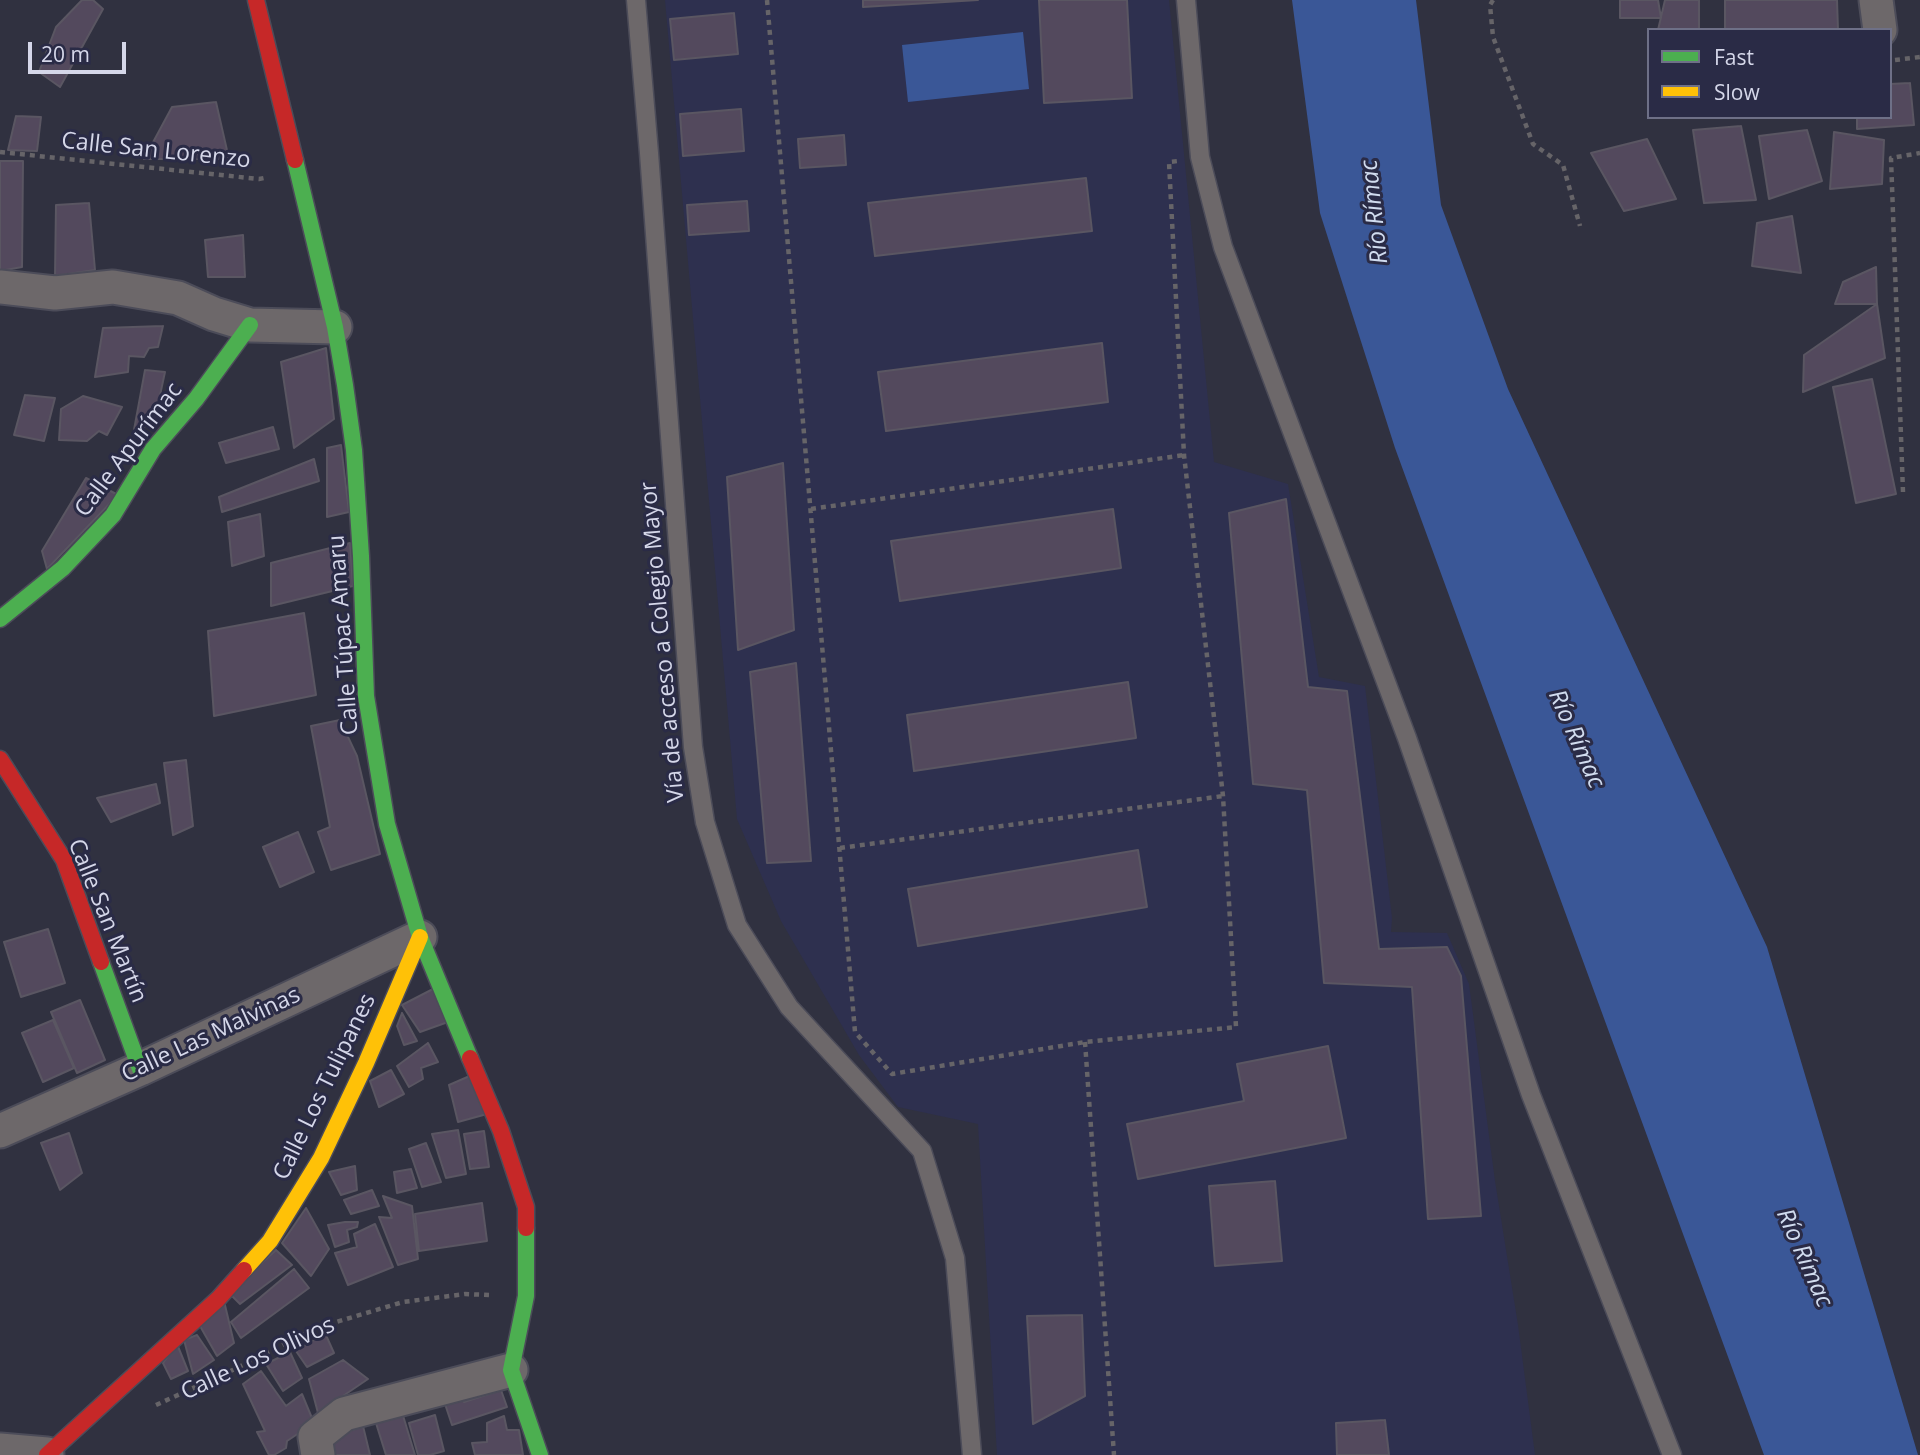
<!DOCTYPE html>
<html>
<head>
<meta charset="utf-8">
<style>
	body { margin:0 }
	#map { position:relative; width:1920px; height:1455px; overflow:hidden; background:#303140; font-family:"Open Sans",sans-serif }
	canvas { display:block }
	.legend { position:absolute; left:1647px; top:28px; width:245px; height:91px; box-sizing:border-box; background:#2a2b46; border:2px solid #6e7087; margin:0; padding:9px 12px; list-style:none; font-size:21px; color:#d5d7e9 }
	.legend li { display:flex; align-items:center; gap:14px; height:35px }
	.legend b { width:35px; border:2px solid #6e7087 }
	.scale { position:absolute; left:28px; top:42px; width:98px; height:32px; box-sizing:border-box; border:4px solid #d5d7e9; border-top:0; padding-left:9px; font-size:21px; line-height:24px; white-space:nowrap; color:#d5d7e9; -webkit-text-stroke:5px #2a2b46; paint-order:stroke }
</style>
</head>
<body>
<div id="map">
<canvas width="1920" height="1455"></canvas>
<ul class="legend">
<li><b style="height:9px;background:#4caf50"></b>Fast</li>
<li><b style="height:9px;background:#ffc107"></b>Slow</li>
</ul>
<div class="scale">20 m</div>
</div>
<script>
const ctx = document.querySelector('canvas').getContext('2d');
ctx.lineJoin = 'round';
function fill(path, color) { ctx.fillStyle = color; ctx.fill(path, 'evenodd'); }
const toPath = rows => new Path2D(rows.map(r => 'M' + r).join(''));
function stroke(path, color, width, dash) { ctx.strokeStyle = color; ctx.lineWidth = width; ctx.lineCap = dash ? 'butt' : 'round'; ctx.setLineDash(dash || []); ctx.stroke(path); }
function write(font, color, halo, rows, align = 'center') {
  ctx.font = font + ' "Open Sans",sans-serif'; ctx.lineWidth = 6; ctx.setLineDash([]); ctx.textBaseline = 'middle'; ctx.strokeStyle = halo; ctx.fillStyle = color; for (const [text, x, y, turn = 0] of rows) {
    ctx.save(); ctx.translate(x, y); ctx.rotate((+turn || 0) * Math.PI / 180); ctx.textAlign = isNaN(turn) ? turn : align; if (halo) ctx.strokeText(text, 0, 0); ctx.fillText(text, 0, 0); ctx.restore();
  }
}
const built = toPath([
	[665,0,1169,0,1214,462,1288,484,1319,677,1365,686,1392,918,1391,932,1447,933,1469,984,1495,1181,1518,1325,1535,1455,997,1455,978,1124,898,1107,859,1055,781,921,737,819]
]);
const water = toPath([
	[1292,0,1416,0,1441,205,1508,389,1767,947,1918,1455,1764,1455,1395,448,1320,213],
	[1023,32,1029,89,908,102,902,45]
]);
const building = toPath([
	[82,0,93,0,103,9,60,87,39,72,56,27,82,0],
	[863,0,978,0,863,7,863,0],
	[1039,0,1127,0,1132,98,1044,103,1039,0],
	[1620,0,1658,0,1661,18,1620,18,1620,0],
	[1665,0,1699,0,1699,30,1658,30,1665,0],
	[1725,0,1837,0,1838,30,1725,30,1725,0],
	[734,13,738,54,674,60,670,19,734,13],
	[1910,83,1914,125,1857,129,1857,117,1890,117,1890,84,1910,83],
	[216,102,229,159,144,159,172,107,216,102],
	[741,109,744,151,683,156,680,114,741,109],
	[16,116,41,117,37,151,8,150,16,116],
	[1741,126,1756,200,1704,203,1693,130,1741,126],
	[1807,130,1822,181,1769,199,1759,136,1807,130],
	[1834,132,1884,140,1882,184,1830,189,1834,132],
	[844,135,846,165,800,168,798,139,844,135],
	[1647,139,1676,199,1624,211,1591,153,1647,139],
	[0,161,23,161,22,267,0,271,0,161],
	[1086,178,1092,231,875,256,868,203,1086,178],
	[747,201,749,231,689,235,687,205,747,201],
	[89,203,95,270,55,276,56,205,89,203],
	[1792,216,1801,273,1752,266,1757,223,1792,216],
	[243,235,245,277,208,277,205,240,243,235],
	[1876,267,1877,304,1835,304,1843,282,1876,267],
	[1877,304,1885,358,1803,392,1804,355,1877,304],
	[163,326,158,347,149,348,144,357,129,356,128,372,95,377,103,328,163,326],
	[1102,343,1108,402,886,431,878,372,1102,343],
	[326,348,334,419,294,448,281,362,326,348],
	[145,370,165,372,154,423,134,430,145,370],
	[1872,379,1896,494,1856,503,1833,387,1872,379],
	[25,395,55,398,44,441,14,435,25,395],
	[83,396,122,407,107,435,99,431,87,441,59,440,61,409,83,396],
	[273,427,279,449,226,463,219,443,273,427],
	[341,445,349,512,327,517,327,448,341,445],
	[314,459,319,481,222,512,219,497,314,459],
	[783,463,794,630,738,650,727,477,783,463],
	[86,478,118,495,47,569,42,551,86,478],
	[1286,499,1308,687,1347,691,1379,949,1447,947,1461,976,1481,1216,1428,1219,1412,987,1324,983,1307,790,1253,784,1229,513,1286,499],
	[1113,509,1121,568,900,601,891,541,1113,509],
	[260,514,264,556,232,566,228,522,260,514],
	[350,543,353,586,271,606,271,563,350,543],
	[304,613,316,695,214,716,208,631,304,613],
	[796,663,811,861,767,863,750,672,796,663],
	[1128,682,1136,738,914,771,907,715,1128,682],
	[340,720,357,756,380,854,331,870,318,832,330,827,311,726,340,720],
	[186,760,193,826,173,835,164,763,186,760],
	[156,784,160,803,111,822,97,798,156,784],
	[298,832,314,872,280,887,263,847,298,832],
	[1138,850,1147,907,918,946,908,889,1138,850],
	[48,929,65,983,21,997,4,942,48,929],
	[433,989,448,1022,420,1032,402,1005,433,989],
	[80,1000,105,1060,77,1073,51,1012,80,1000],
	[402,1013,417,1041,404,1045,397,1026,402,1013],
	[53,1020,74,1068,43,1082,22,1033,53,1020],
	[428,1043,438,1062,421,1068,423,1079,409,1087,397,1066,428,1043],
	[1328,1046,1346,1138,1138,1179,1127,1124,1244,1101,1237,1064,1328,1046],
	[391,1070,404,1094,379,1107,370,1081,391,1070],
	[472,1075,487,1114,458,1122,449,1085,472,1075],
	[458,1130,466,1174,446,1178,432,1134,458,1130],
	[484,1131,489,1167,470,1169,464,1134,484,1131],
	[69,1133,82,1173,60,1190,41,1143,69,1133],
	[426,1143,441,1182,422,1187,409,1149,426,1143],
	[355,1166,357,1190,341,1195,329,1172,355,1166],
	[411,1169,417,1188,397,1193,394,1172,411,1169],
	[1275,1181,1282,1261,1215,1266,1209,1186,1275,1181],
	[372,1190,379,1206,351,1214,344,1200,372,1190],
	[383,1196,412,1206,418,1259,398,1265,379,1217,392,1218,383,1196],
	[482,1203,487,1241,419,1251,415,1214,482,1203],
	[306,1208,329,1249,311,1276,282,1243,306,1208],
	[345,1222,358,1222,357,1227,347,1230,349,1242,335,1247,328,1225,345,1222],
	[375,1224,393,1267,348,1285,335,1253,357,1247,354,1234,375,1224],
	[276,1250,292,1265,240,1304,229,1293,276,1250],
	[294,1269,309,1288,241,1338,231,1322,294,1269],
	[224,1301,234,1343,217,1356,200,1326,224,1301],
	[1082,1315,1085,1396,1033,1424,1027,1316,1082,1315],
	[325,1333,334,1353,307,1367,296,1351,325,1333],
	[197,1335,214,1360,193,1374,184,1340,197,1335],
	[177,1344,188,1371,171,1379,163,1363,177,1344],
	[290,1352,302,1378,283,1391,266,1364,290,1352],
	[343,1360,368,1379,318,1413,309,1379,343,1360],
	[261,1371,286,1406,302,1394,314,1423,287,1441,286,1448,274,1455,269,1455,257,1432,265,1431,243,1384,261,1371],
	[459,1386,464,1402,501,1390,507,1407,452,1425,441,1392,459,1386],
	[401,1409,415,1455,386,1455,375,1420,401,1409],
	[435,1415,444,1451,430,1455,418,1455,409,1423,435,1415],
	[504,1416,507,1430,519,1430,523,1455,475,1455,472,1443,487,1442,487,1423,504,1416],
	[1385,1420,1389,1455,1337,1455,1336,1423,1385,1420],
	[363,1426,370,1455,329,1455,325,1440,363,1426]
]);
const path = toPath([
	[767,0,855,1032,892,1074,1085,1042,1236,1027,1223,796,1184,455,1169,162,1178,161],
	[1493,0,1490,5,1493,37,1533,144,1563,165,1580,226],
	[1895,60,1920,57],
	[0,152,259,179,264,178],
	[1903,492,1891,158,1920,153],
	[811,509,1184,455],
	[840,848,1223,796],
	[1085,1042,1114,1455],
	[156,1405,235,1369,316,1328,403,1302,465,1294,489,1295]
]);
const lane = toPath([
	[636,0,649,153,693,747,705,822,737,925,789,1007,922,1151,955,1258,972,1455],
	[1186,0,1200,157,1223,247,1407,738,1531,1095,1672,1455]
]);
const street = toPath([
	[1876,0,1880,30],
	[0,287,55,293,113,287,178,298,214,314,250,325,335,327],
	[0,1131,140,1069,420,937],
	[0,1450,47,1454],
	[318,1455,315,1437,344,1414,511,1370]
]);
const fast = toPath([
	[295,160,335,327,345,385,354,450,361,556,366,696,387,824,420,937,470,1058],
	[0,619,63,568,113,515,153,449,196,399,250,325],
	[101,962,140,1069],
	[526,1228,526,1296,511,1370,540,1455]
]);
const slow = toPath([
	[244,1270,270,1241,321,1158,366,1063,420,937]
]);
const jam = toPath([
	[256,0,295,160],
	[0,759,64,860,101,962],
	[470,1058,501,1131,526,1207,526,1228],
	[47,1455,218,1299,244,1270]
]);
const streetNames = [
	["Calle San Lorenzo",156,151,6],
	["Calle Apurímac",129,450,-53],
	["Calle Túpac Amaru",344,635,-94],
	["Vía de acceso a Colegio Mayor",663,642,-95],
	["Calle San Martín",107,921,68],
	["Calle Las Malvinas",211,1035,-25],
	["Calle Los Tulipanes",325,1087,-64],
	["Calle Los Olivos",258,1359,-25]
];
const waterNames = [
	["Río Rímac",1375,212,-96],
	["Río Rímac",1576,739,66],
	["Río Rímac",1804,1258,66]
];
fill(built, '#2e304f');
fill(water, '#3a5797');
fill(building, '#53495d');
stroke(building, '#5a5662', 2);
stroke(lane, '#4c4c59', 21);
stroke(street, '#4c4c59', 37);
stroke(fast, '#4c4c59', 19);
stroke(slow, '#4c4c59', 19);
stroke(jam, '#4c4c59', 19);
stroke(path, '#666468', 4.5, [5, 5]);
stroke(lane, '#6d686a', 18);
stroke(street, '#6d686a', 33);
stroke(fast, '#4caf50', 16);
stroke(slow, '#ffc107', 16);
stroke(jam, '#c62828', 16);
write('23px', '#d5d7e9', '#2a2b46', streetNames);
write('italic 24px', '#d1dcef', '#2a2b46', waterNames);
</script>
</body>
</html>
